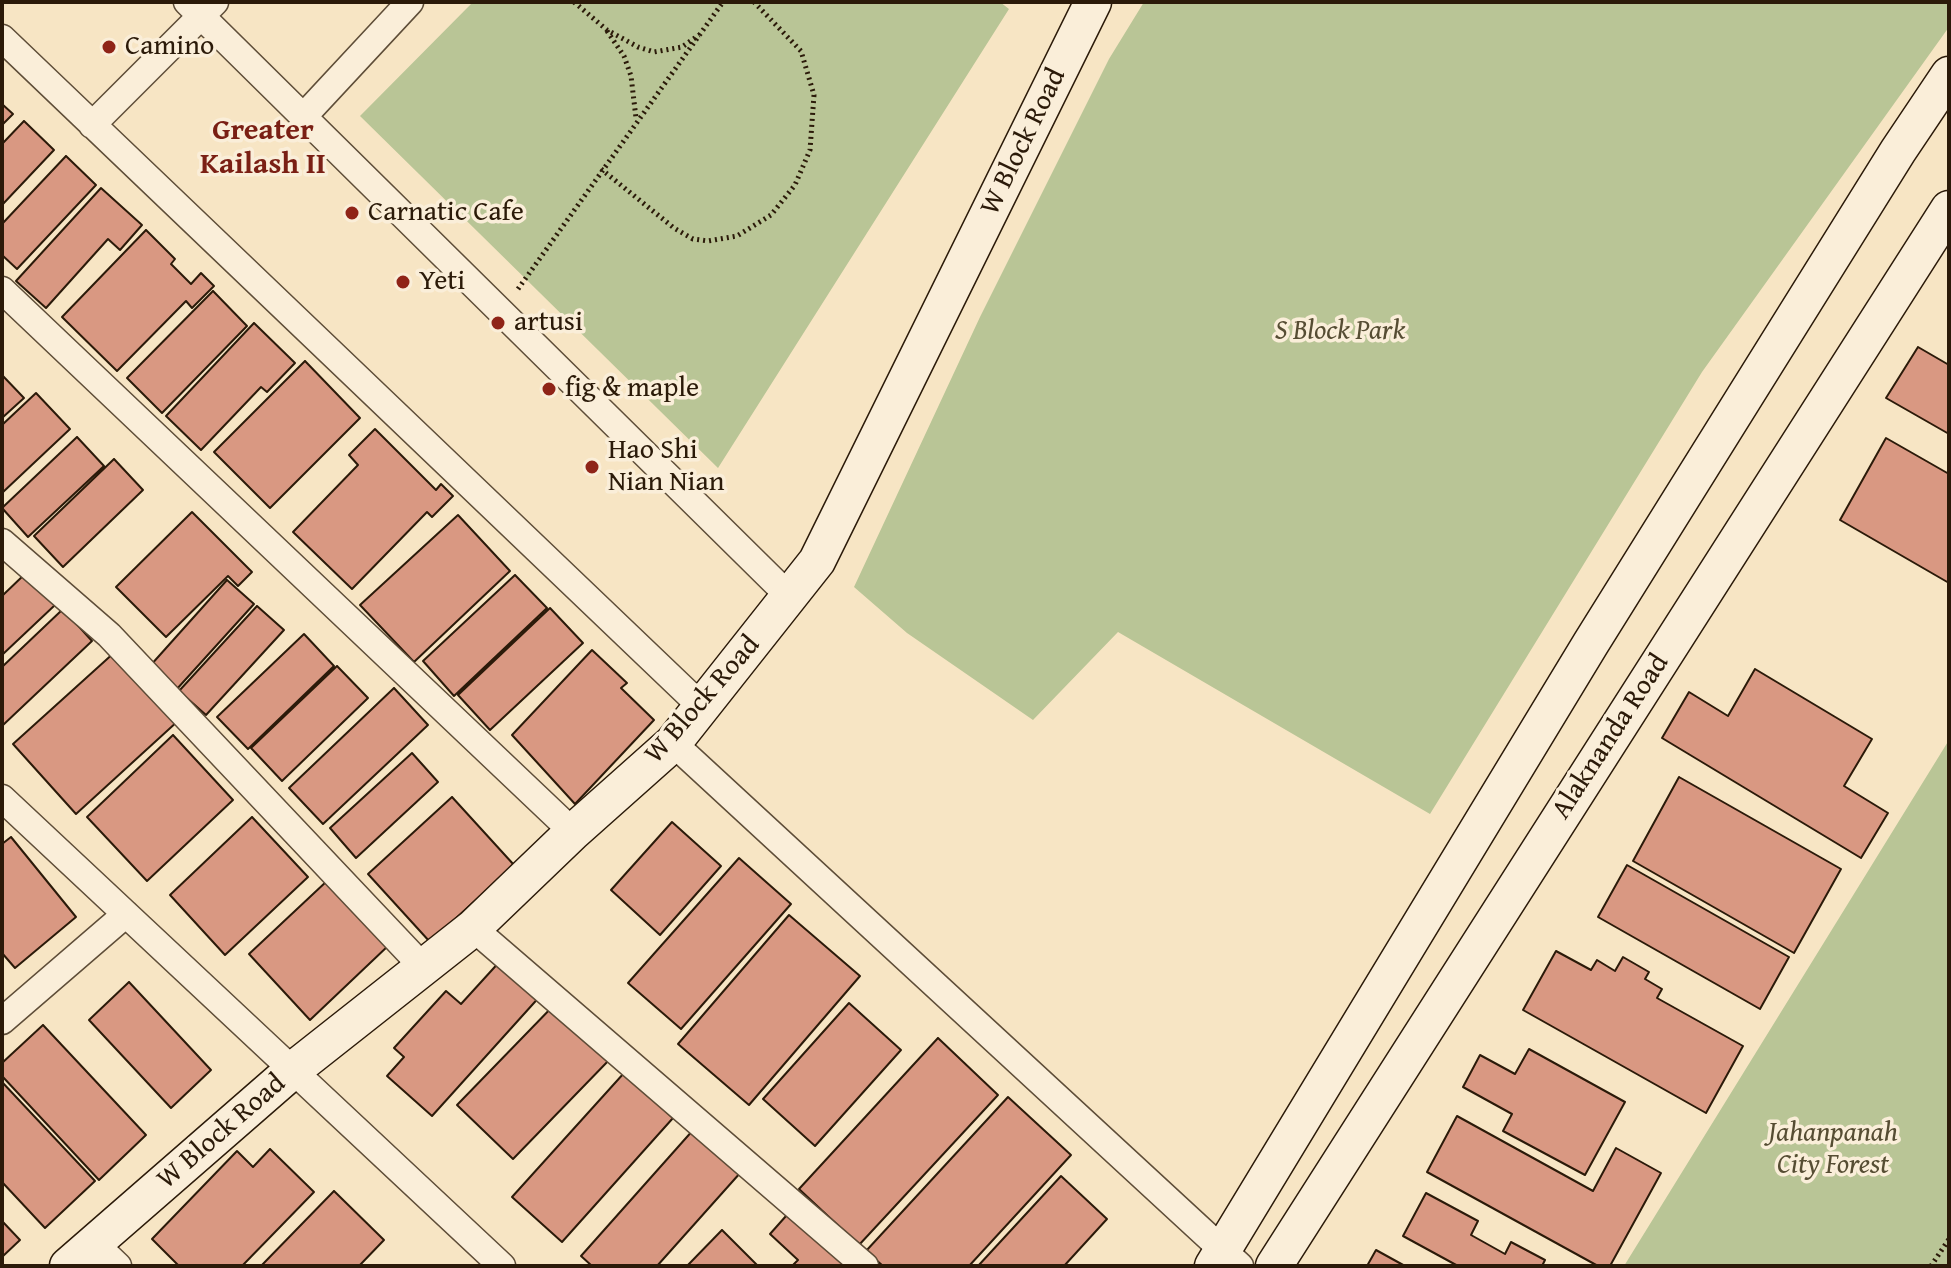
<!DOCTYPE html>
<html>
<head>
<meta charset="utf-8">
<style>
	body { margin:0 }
	#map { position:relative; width:1951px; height:1268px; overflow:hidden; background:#f7e5c4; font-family:"Gentium Book Plus",serif }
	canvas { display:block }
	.frame { position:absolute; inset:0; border:4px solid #2b1a09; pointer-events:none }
</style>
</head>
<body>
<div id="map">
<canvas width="1951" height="1268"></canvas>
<div class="frame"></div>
</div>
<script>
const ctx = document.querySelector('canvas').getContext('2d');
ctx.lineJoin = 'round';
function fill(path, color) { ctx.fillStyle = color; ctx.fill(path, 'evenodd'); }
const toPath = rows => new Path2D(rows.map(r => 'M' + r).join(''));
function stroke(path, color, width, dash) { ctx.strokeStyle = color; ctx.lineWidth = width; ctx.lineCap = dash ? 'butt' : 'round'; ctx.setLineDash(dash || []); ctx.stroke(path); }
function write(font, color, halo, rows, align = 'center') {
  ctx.font = font + ' "Gentium Book Plus",serif'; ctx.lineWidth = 7; ctx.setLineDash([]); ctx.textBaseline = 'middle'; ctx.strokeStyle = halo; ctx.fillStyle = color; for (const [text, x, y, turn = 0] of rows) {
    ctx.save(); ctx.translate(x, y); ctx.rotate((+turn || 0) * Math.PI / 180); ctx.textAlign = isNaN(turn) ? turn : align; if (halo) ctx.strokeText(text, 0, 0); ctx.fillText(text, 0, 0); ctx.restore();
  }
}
const green = toPath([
	[473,2,1000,2,1009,9,718,468,360,116],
	[1144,2,1949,2,1949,27,1702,372,1430,814,1118,632,1033,720,907,633,854,587,980,317,1109,59],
	[1949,740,1949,1266,1624,1266,1836,923]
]);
const building = toPath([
	[2,104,13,114,2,125,2,104],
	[24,121,54,150,2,205,2,144,24,121],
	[66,156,96,185,17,269,2,255,2,224,66,156],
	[101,188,142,225,120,250,108,239,46,308,16,281,101,188],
	[146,230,175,259,171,264,191,284,201,273,214,286,192,308,186,301,117,371,62,317,146,230],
	[213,291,247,326,162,413,127,378,213,291],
	[254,323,295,363,267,392,261,387,201,450,166,416,254,323],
	[1918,347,1949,365,1949,434,1886,398,1918,347],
	[305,361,360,418,270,508,214,452,305,361],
	[2,375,24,398,2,418,2,375],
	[36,393,70,429,2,493,2,425,36,393],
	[375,429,436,490,441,484,453,496,432,517,427,512,352,589,293,532,358,465,349,455,375,429],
	[77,437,104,466,28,537,2,508,77,437],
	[1886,438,1949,474,1949,583,1840,520,1886,438],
	[114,459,143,490,63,567,34,536,114,459],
	[192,512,252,572,238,586,228,576,166,637,116,587,192,512],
	[458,515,510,571,414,662,360,605,458,515],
	[26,573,55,605,2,655,2,596,26,573],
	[515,575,547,608,454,696,423,661,515,575],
	[227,580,254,604,176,690,150,666,227,580],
	[257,606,284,630,206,715,179,691,257,606],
	[550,608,583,643,490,730,458,695,550,608],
	[63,609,92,641,2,726,2,667,63,609],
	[304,634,334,666,248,749,217,717,304,634],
	[592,650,627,683,621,688,654,720,575,804,512,735,592,650],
	[116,651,179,720,76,814,13,744,116,651],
	[337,666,368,698,282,781,251,748,337,666],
	[1755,669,1872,739,1844,786,1888,813,1861,858,1662,738,1689,692,1728,716,1755,669],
	[394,688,428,725,323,824,289,788,394,688],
	[173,735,233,800,147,881,87,817,173,735],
	[412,753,438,782,356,858,330,828,412,753],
	[1679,777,1841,869,1794,953,1633,861,1679,777],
	[452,797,514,865,430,942,368,874,452,797],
	[252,817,308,877,225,955,170,895,252,817],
	[672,822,721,866,660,935,611,890,672,822],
	[11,837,76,917,15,968,2,953,2,844,11,837],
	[739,858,791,904,681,1029,628,983,739,858],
	[1627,865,1789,957,1760,1009,1598,917,1627,865],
	[328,880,389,945,310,1020,249,954,328,880],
	[789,915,860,976,749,1105,678,1044,789,915],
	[1556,951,1591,970,1597,960,1615,971,1623,957,1649,972,1645,979,1662,989,1657,998,1743,1046,1706,1113,1523,1010,1556,951],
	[502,959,542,994,432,1116,387,1076,404,1057,394,1048,446,991,461,1004,502,959],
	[129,982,211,1070,171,1108,89,1020,129,982],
	[557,1002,612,1057,513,1159,457,1105,557,1002],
	[849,1003,901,1050,815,1146,763,1099,849,1003],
	[43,1025,146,1135,99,1180,2,1076,2,1063,43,1025],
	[938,1038,998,1095,859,1245,799,1189,938,1038],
	[1529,1049,1625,1102,1585,1175,1503,1131,1512,1114,1463,1087,1480,1055,1515,1074,1529,1049],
	[624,1073,673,1118,562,1242,512,1197,624,1073],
	[2,1082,95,1181,45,1228,2,1182,2,1082],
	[1008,1097,1071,1155,969,1266,883,1266,866,1251,1008,1097],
	[1457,1116,1593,1191,1616,1148,1661,1173,1610,1266,1598,1266,1427,1172,1457,1116],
	[694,1129,741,1172,657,1266,592,1266,581,1256,694,1129],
	[270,1149,314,1192,242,1266,179,1266,152,1239,237,1151,253,1167,270,1149],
	[1061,1176,1107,1219,1064,1266,978,1266,1061,1176],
	[334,1191,384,1240,359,1266,261,1266,334,1191],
	[1426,1193,1478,1221,1471,1235,1505,1254,1511,1242,1545,1260,1542,1266,1458,1266,1403,1236,1426,1193],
	[794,1207,859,1266,792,1266,798,1260,770,1234,794,1207],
	[2,1221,20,1240,2,1257,2,1221],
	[722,1230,758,1266,687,1266,722,1230],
	[1376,1250,1405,1266,1367,1266,1376,1250]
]);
const path = toPath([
	[574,2,607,30,638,47,654,52,682,47,699,35],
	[607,31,624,56,631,76,636,118],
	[601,169,674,228,693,239,708,241,737,236,771,215,795,185,810,150,814,95,801,51,754,2],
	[518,289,723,2],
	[1931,1266,1949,1239]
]);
const street = toPath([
	[187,2,789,596],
	[2,38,702,707],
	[303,117,410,2],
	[92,125,215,2],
	[2,290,573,832],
	[2,542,109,635,423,967],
	[673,743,1240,1266],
	[2,798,502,1266],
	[473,928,865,1266],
	[2,1021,126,914],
	[95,1244,118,1266]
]);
const secondary = toPath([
	[68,1266,293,1070,473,928,573,832,673,743,817,561,1093,2],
	[1213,1266,1591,643,1898,151,1949,75],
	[1274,1266,1949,209]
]);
const markers = [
	[109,47,8,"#8f2418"],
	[352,213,8,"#8f2418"],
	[403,282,8,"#8f2418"],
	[498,323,8,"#8f2418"],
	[549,389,8,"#8f2418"],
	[592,467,8,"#8f2418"]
];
const poiNames = [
	["Camino",125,47],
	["Carnatic Cafe",368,213],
	["Yeti",419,282],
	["artusi",514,323],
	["fig & maple",565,389],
	["Hao Shi",608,451],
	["Nian Nian",608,483]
];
const streetNames = [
	["W Block Road",1024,142,-64],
	["W Block Road",703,700,-49],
	["Alaknanda Road",1611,737,-57],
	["W Block Road",222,1132,-41]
];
const parkNames = [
	["S Block Park",1340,332],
	["Jahanpanah",1833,1134],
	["City Forest",1833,1166]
];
const neighbourhoodNames = [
	["Greater",263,131],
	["Kailash II",263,165]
];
fill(green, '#b9c596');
fill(building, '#d99882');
stroke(building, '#2b1a09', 2);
stroke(street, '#5e4d38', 29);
stroke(secondary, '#2b1a09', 39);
stroke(path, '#2b1a09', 5, [2, 4]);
stroke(street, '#faeed9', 26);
stroke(secondary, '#faeed9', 36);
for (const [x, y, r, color] of markers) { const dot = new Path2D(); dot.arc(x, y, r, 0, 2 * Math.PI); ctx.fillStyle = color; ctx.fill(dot); stroke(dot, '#faeed9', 3); }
write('28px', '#2b1a09', '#faeed9', poiNames, 'left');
write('28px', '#2b1a09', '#faeed9', streetNames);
write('italic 28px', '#564d33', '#faeed9', parkNames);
write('bold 30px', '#7a1f14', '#faeed9', neighbourhoodNames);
</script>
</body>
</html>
